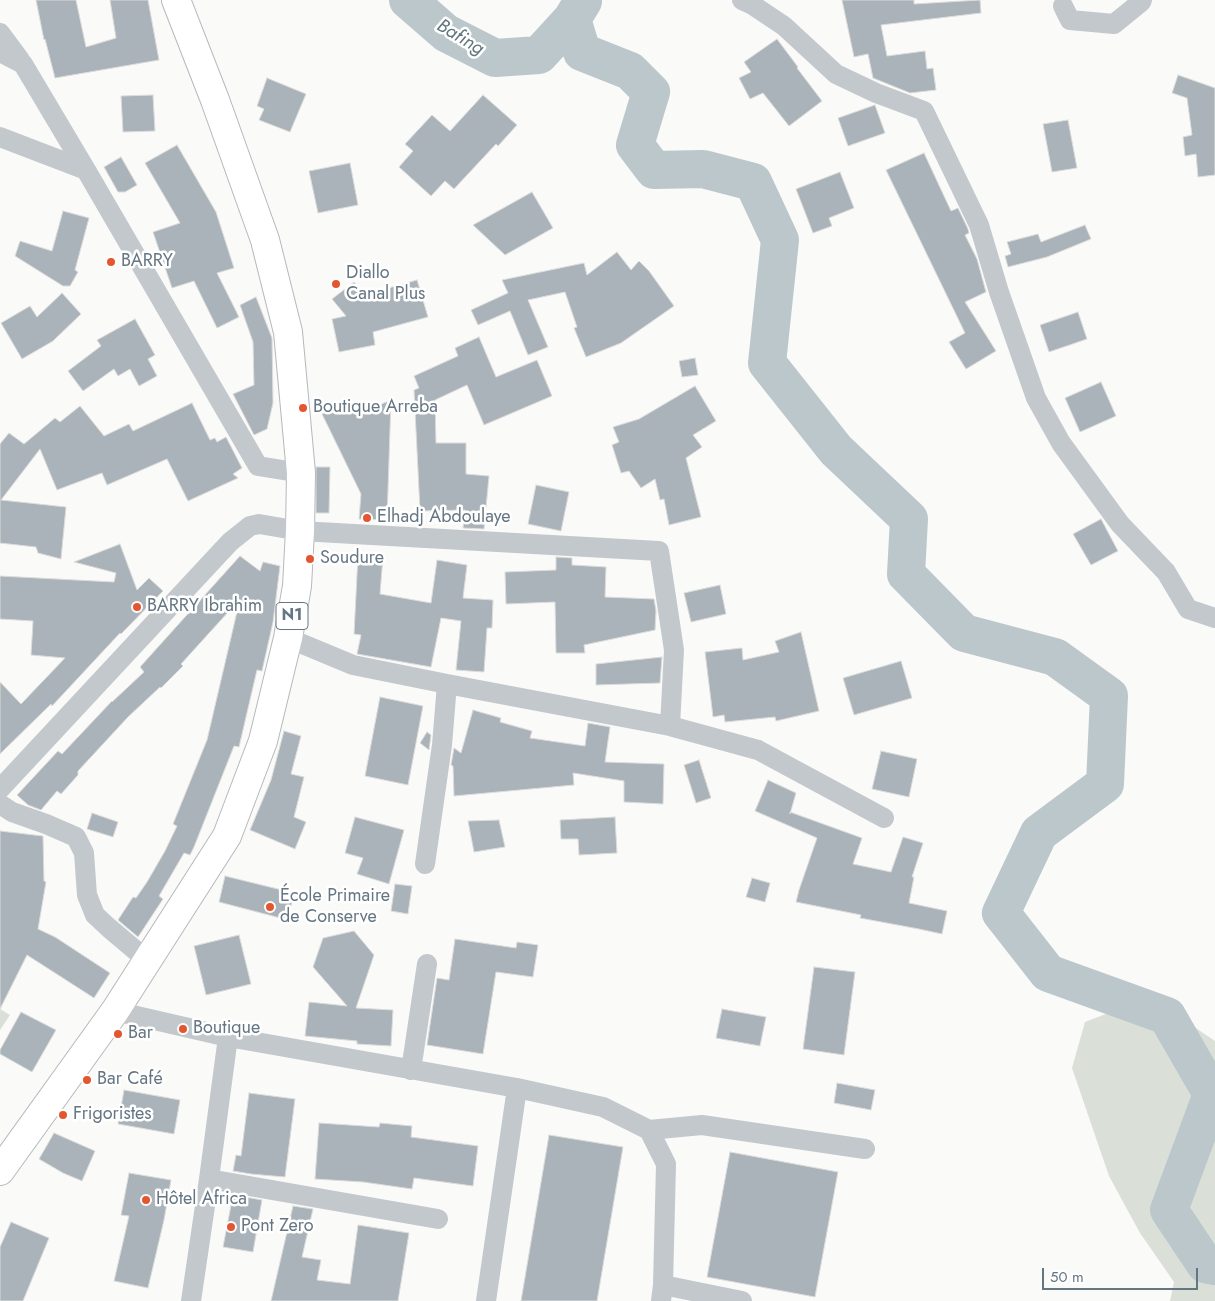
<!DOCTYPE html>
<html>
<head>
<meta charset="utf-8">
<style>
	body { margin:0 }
	#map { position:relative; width:1215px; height:1301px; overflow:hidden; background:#fafaf8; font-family:Jost,sans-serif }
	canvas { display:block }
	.scale { position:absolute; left:1042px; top:1268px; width:156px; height:22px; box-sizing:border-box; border:2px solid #657683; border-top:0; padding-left:6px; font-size:15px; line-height:18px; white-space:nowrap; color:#657683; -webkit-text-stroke:4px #fff; paint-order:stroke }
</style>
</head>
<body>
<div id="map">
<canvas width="1215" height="1301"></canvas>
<div class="scale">50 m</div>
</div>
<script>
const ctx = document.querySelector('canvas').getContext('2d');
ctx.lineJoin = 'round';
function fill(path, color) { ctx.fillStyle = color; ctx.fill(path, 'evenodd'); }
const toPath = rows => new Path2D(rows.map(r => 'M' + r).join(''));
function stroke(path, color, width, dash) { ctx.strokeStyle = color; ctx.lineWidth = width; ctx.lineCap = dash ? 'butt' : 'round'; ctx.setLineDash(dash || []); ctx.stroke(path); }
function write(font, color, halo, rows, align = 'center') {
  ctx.font = font + ' Jost,sans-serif'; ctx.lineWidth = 5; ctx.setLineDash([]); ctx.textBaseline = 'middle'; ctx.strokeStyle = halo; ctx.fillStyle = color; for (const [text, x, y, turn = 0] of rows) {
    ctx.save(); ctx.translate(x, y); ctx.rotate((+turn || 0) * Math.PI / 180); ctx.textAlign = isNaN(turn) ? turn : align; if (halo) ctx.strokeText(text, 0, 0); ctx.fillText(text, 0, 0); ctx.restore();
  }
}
const green = toPath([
	[1145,999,1184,1020,1215,1041,1215,1301,1170,1301,1174,1282,1140,1233,1109,1176,1072,1068,1085,1022],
	[0,1009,10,1015,0,1030]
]);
const river = toPath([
	[408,0,446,33,495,58,539,55,572,19,583,1],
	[572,19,582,52,630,71,651,92,635,145,654,170,703,169,753,182,780,240,767,363,836,450,909,519,906,574,964,633,1055,657,1109,696,1105,784,1039,833,1001,913,1048,973,1167,1016,1212,1094,1169,1210,1205,1264,1215,1266]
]);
const building = toPath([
	[36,0,76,0,86,47,116,38,110,0,148,0,159,60,55,78,45,39,44,40,36,0],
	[842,0,914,0,914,4,980,0,981,13,881,25,887,56,925,51,927,69,933,68,936,90,910,93,873,78,868,54,854,57,842,0],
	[777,39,798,67,797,68,822,101,789,126,763,93,750,99,739,78,751,72,744,62,777,39],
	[1178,75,1215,88,1215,175,1198,177,1196,154,1185,156,1183,137,1192,135,1187,98,1172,93,1178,75],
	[267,78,306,94,290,132,259,120,264,109,257,106,267,78],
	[153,95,155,131,123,132,121,96,153,95],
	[483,95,517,125,498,146,496,144,454,189,445,181,431,196,399,167,413,151,405,144,432,115,450,131,483,95],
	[875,105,885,133,848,146,838,118,875,105],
	[1068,120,1077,168,1052,172,1043,124,1068,120],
	[177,145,216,212,234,268,217,273,239,317,217,328,194,281,172,288,153,232,180,223,145,163,177,145],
	[924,153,951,211,958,208,968,229,969,233,965,235,977,259,986,292,965,302,996,351,966,369,949,342,965,333,886,170,924,153],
	[121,157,137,185,125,192,118,192,104,167,121,157],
	[350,163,358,205,318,213,309,171,350,163],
	[840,172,854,208,829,218,832,226,813,233,796,189,840,172],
	[532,192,553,228,505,255,473,225,532,192],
	[63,211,89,218,75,270,78,272,70,286,63,286,15,256,20,241,52,251,63,211],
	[1085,225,1091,239,1047,257,1008,267,1005,256,1011,254,1007,242,1038,234,1041,242,1085,225],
	[617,252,631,270,639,261,649,271,674,306,621,343,586,357,574,328,577,327,565,292,528,300,548,347,528,355,510,311,478,325,471,310,508,293,502,280,584,263,587,275,617,252],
	[417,280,428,317,373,332,375,345,339,352,332,319,346,316,332,299,354,282,364,295,417,280],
	[62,293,81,314,53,341,22,359,1,323,30,306,37,317,62,293],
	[256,297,272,338,273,403,267,429,254,435,233,394,254,385,253,342,240,305,256,297],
	[1078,312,1087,339,1049,352,1040,325,1078,312],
	[135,319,155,355,148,359,157,376,139,386,130,369,118,376,114,369,83,391,68,371,101,346,97,340,135,319],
	[479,337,496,377,537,360,552,396,484,425,467,385,435,400,436,443,466,443,466,474,489,476,484,529,463,528,465,510,420,511,414,390,419,388,414,376,458,356,455,348,479,337],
	[695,358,698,375,682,377,679,361,695,358],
	[1101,382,1116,416,1080,432,1065,398,1101,382],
	[695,386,716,421,693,435,702,447,686,458,701,517,669,525,664,499,660,500,655,479,641,488,629,471,621,473,612,445,619,442,613,427,639,419,695,386],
	[391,400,387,520,359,519,361,494,322,414,350,402,356,415,391,400],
	[192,403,210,440,215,438,217,442,226,437,242,468,233,474,238,478,188,501,167,459,107,485,102,473,57,490,40,449,1,500,66,507,61,559,38,553,36,547,0,543,0,444,9,433,24,444,55,418,60,422,80,406,104,436,129,424,133,431,192,403],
	[316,467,330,467,329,513,316,513,316,467],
	[536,485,569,492,561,531,528,524,536,485],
	[1101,519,1118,551,1091,565,1073,534,1101,519],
	[120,544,137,590,149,578,163,591,121,634,120,633,52,706,51,704,0,754,0,682,21,704,65,658,31,655,33,621,0,619,0,576,114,582,116,573,74,562,120,544],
	[358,555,383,557,380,594,431,603,437,560,467,565,463,598,493,600,492,628,487,628,484,672,456,670,461,621,441,618,431,667,357,654,361,635,354,634,358,555],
	[240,556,260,571,263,562,280,566,273,622,262,671,257,670,239,747,234,746,194,847,190,855,184,853,159,896,163,899,138,937,118,920,133,897,136,898,147,882,165,851,177,826,173,824,207,740,240,599,181,664,183,666,161,688,160,687,128,717,78,771,78,775,61,794,57,791,41,810,28,805,17,795,58,751,62,754,112,701,112,702,144,672,140,667,240,556],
	[556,557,572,558,572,565,606,567,605,597,654,599,656,611,655,630,584,645,585,653,556,653,555,602,506,604,505,572,556,570,556,557],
	[720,585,726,614,691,622,684,593,720,585],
	[801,632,819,711,776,721,775,717,725,722,724,715,713,717,705,652,742,648,743,660,779,652,775,641,801,632],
	[662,657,660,683,596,685,596,664,662,657],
	[901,661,912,698,854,715,843,678,901,661],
	[380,697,423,706,408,785,365,776,380,697],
	[473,710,501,718,500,722,532,731,530,738,585,746,588,723,610,727,605,762,664,764,663,804,624,802,624,781,573,773,574,785,454,796,453,766,451,765,454,748,461,753,473,710],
	[284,731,301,736,291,774,304,777,294,817,306,822,295,849,250,830,271,780,284,731],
	[427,732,431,735,429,750,420,743,427,732],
	[881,751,917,759,909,797,872,789,881,751],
	[699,760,711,798,696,803,684,765,699,760],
	[768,780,796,793,790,814,790,812,862,838,853,864,891,872,903,837,923,843,912,877,914,877,909,903,947,911,942,934,919,929,860,918,861,915,796,902,799,890,817,838,755,811,768,780],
	[92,813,118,822,113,837,87,829,92,813],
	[355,817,404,830,389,884,357,874,363,858,345,853,355,817],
	[615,817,617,853,579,855,578,839,561,839,560,820,615,817],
	[499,820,505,847,474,852,468,821,499,820],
	[0,831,43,836,44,881,46,882,38,929,55,937,110,973,94,998,27,955,0,1009,0,831],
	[225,876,294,893,288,920,219,902,225,876],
	[752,878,770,883,765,902,746,897,752,878],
	[395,884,412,886,408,914,391,911,395,884],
	[354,931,374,955,356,1008,393,1010,391,1046,357,1044,357,1041,305,1036,309,1002,347,1006,313,967,323,938,354,931],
	[239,935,251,984,206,995,194,946,239,935],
	[455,939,516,948,517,942,538,945,533,977,496,972,483,1054,427,1045,437,978,449,980,455,939],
	[814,967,855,972,844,1055,803,1049,814,967],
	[722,1009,766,1017,760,1046,716,1038,722,1009],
	[21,1012,56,1030,32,1072,0,1054,0,1050,21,1012],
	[837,1083,875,1090,871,1110,834,1103,837,1083],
	[124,1090,180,1100,174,1134,118,1124,124,1090],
	[249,1093,295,1099,285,1177,251,1174,233,1171,236,1155,241,1156,249,1093],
	[319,1123,379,1127,380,1123,412,1126,411,1137,478,1146,473,1186,414,1178,412,1189,363,1182,315,1179,319,1123],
	[54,1133,95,1151,82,1181,63,1173,39,1159,54,1133],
	[549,1135,623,1147,597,1301,521,1301,549,1135],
	[730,1152,838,1172,815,1297,707,1277,730,1152],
	[129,1173,171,1180,164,1220,148,1288,114,1281,129,1216,121,1215,129,1173],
	[233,1195,262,1200,253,1252,223,1247,233,1195],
	[293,1206,313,1209,302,1257,321,1260,317,1280,350,1284,358,1225,409,1233,398,1301,271,1301,293,1206],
	[11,1222,49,1238,23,1301,0,1301,0,1247,11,1222]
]);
const minor = toPath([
	[742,0,751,4,784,26,836,74,876,93,924,111,979,225,999,292,1036,398,1061,443,1120,524,1166,572,1188,609,1215,618],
	[1063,6,1070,20,1114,24,1141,2,1142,0],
	[0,33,20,60],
	[0,52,23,64,86,170],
	[0,137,86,170,258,466,301,473],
	[288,638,353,665,447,684,670,726,758,750,884,818],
	[0,789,230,542,250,526,259,524,300,531,659,551,674,650,670,726],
	[0,804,12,812,46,824,76,837,84,853,87,895,95,915,109,928,147,960],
	[425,864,442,745,447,684],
	[115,1011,228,1037,517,1088,603,1107,649,1130,666,1164,663,1285,661,1301],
	[411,1070,427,964],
	[649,1130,702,1125,865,1149],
	[209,1179,438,1219],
	[663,1285,742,1301],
	[191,1301,209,1179,228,1037],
	[486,1301,517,1088]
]);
const highway = toPath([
	[0,1171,115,1011,227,836,263,741,288,638,297,586,300,531,301,473,288,332,265,240,215,100,176,0]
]);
const markers = [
	[111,262,5,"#e3562f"],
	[336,284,5,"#e3562f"],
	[303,408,5,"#e3562f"],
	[367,518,5,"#e3562f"],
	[310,559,5,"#e3562f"],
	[137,607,5,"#e3562f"],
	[270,907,5,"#e3562f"],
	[183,1029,5,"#e3562f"],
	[118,1034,5,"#e3562f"],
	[87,1080,5,"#e3562f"],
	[63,1115,5,"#e3562f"],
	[146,1200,5,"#e3562f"],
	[231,1227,5,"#e3562f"]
];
const shields = [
	[292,616,32]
];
const shieldNames = [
	["N1",292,616]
];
const poiNames = [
	["BARRY",121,262],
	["Diallo",346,274],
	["Canal Plus",346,295],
	["Boutique Arreba",313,408],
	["Elhadj Abdoulaye",377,518],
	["Soudure",320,559],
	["BARRY Ibrahim",147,607],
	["École Primaire",280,897],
	["de Conserve",280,918],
	["Boutique",193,1029],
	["Bar",128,1034],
	["Bar Café",97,1080],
	["Frigoristes",73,1115],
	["Hôtel Africa",156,1200],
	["Pont Zero",241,1227]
];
const waterNames = [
	["Bafing",460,38,31]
];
fill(green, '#dadfd7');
stroke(river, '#bbc7cb', 38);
fill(building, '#aab3b9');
stroke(building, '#dcdcda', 1);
stroke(highway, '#b4b9bd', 30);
stroke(minor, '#c3c8cc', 20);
stroke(highway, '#fff', 28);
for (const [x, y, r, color] of markers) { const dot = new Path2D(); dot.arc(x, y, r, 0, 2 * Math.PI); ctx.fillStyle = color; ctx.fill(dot); stroke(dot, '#fff', 2); }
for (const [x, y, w] of shields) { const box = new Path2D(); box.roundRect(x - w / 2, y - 13.5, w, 27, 4); ctx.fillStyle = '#fff'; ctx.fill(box); stroke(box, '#657683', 1); }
write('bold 16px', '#657683', null, shieldNames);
write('18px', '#657683', '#fff', poiNames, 'left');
write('italic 19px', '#60757c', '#fff', waterNames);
</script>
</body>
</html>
